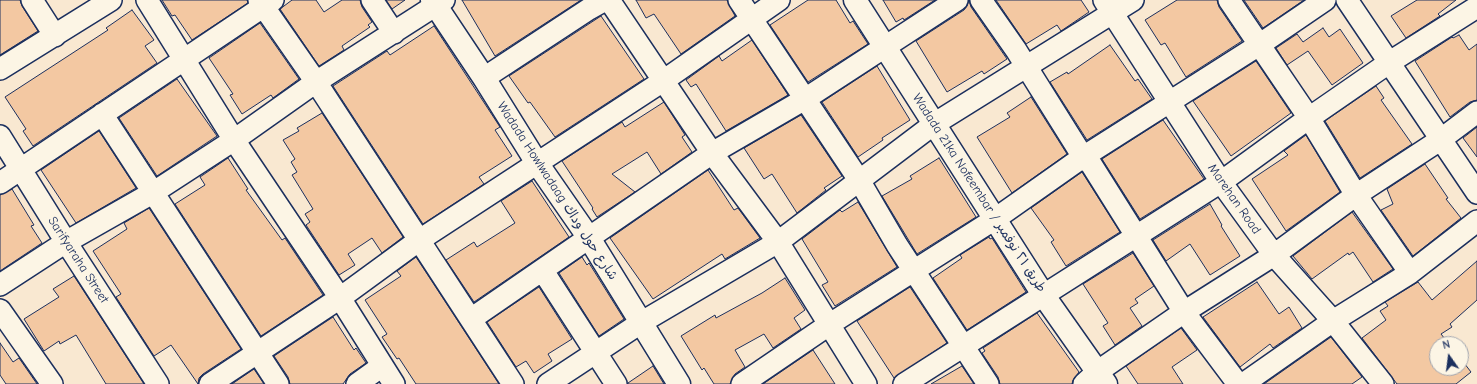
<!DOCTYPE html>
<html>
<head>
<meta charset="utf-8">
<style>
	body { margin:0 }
	#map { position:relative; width:1477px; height:384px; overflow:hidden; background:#f9e8d1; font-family:"Comic Neue",sans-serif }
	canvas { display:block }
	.north { position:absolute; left:1429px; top:336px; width:40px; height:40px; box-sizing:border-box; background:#fcf5e5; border:1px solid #a2a6af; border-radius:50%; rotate:346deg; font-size:11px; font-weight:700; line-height:16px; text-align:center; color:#1b2f5e }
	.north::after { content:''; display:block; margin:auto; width:14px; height:18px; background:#1b2f5e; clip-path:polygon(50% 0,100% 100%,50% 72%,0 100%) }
</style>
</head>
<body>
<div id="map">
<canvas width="1477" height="384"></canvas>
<div class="north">N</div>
</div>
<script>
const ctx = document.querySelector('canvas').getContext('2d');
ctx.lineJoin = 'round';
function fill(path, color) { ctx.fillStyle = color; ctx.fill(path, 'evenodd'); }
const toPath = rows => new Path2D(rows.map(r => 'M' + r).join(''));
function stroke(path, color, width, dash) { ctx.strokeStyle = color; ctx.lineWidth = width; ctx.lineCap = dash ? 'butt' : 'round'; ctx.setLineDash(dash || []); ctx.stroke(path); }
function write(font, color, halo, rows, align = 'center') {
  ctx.font = font + ' "Comic Neue","Playpen Sans Arabic",sans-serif'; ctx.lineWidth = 3; ctx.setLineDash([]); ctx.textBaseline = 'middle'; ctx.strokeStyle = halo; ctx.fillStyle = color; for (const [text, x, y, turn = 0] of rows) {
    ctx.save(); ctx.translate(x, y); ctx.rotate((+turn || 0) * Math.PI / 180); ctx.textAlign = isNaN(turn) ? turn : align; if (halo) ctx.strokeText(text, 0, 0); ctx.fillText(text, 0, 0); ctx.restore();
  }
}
const building = toPath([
	[0,0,20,0,22,6,38,31,0,55,0,0],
	[162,0,247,0,248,3,192,40,175,15,172,16,162,0],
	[292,0,316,0,324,12,342,0,360,0,362,7,372,22,368,25,370,27,342,46,344,50,319,66,280,9,292,0],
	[386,0,405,0,392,9,386,0],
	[462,0,581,0,495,56,462,0],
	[636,0,727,0,735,16,681,54,654,14,646,18,636,0],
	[808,0,836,0,850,23,853,21,868,44,808,82,770,25,808,0],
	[883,0,935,0,904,20,903,18,896,22,883,0],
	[969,0,971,7,1007,59,984,74,982,71,947,92,916,41,964,10,967,6,969,0],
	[996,0,1081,0,1089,12,1061,31,1057,25,1026,44,996,0],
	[1177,0,1217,0,1219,7,1242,41,1186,77,1165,43,1161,45,1145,20,1177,0],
	[1244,0,1304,0,1263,28,1244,0],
	[1417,0,1456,0,1438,14,1440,16,1406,38,1391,16,1417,0],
	[132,10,154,40,145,46,157,63,33,146,23,131,26,129,5,97,108,30,106,28,132,10],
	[601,16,644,79,555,137,530,102,528,103,509,76,601,16],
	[260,23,299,79,273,98,271,95,242,114,230,95,233,94,209,58,260,23],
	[434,26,500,127,495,130,512,156,479,177,484,184,423,224,333,86,387,51,390,55,434,26],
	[1323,28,1329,37,1340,29,1363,63,1332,85,1308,51,1287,65,1276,48,1297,34,1303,42,1323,28],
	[1459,35,1469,50,1477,44,1477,100,1470,102,1450,117,1415,61,1452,37,1453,38,1459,35],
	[752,40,788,95,726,131,696,84,691,87,686,80,719,56,722,61,752,40],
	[1110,45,1135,81,1138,79,1152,99,1087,140,1050,82,1067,72,1068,74,1110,45],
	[1256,61,1291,113,1231,156,1193,101,1256,61],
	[877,66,910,120,882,138,883,140,858,157,822,102,877,66],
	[177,79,217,136,157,176,119,118,177,79],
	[1376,86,1384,98,1381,100,1412,144,1360,178,1325,121,1376,86],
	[1031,97,1067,154,1012,193,977,137,1010,117,1007,113,1031,97],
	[664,102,685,135,682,137,692,152,661,174,647,152,612,174,635,192,597,217,592,209,593,208,562,161,622,122,625,127,664,102],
	[322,113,403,237,382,253,372,238,348,254,355,265,339,275,306,225,310,222,305,214,313,209,292,175,297,172,291,162,295,159,283,140,299,131,297,128,322,113],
	[801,115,842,176,824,188,826,190,797,213,772,174,764,179,744,148,801,115],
	[1163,120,1204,179,1140,219,1102,159,1163,120],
	[1477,127,1477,157,1463,138,1477,127],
	[99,131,136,188,76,223,41,170,99,131],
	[1306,135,1340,192,1286,231,1252,179,1288,155,1284,151,1306,135],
	[228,158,248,189,246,190,282,240,285,238,323,295,261,336,175,204,205,185,200,177,228,158],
	[939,158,976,217,917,254,882,196,912,179,910,176,939,158],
	[1425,164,1448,198,1446,199,1461,218,1413,256,1381,210,1393,204,1387,189,1425,164],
	[708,170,734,210,738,208,760,238,725,259,722,254,653,299,610,238,708,170],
	[1082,172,1120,232,1066,266,1051,242,1054,240,1031,208,1082,172],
	[532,181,569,237,474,302,446,260,474,242,477,247,515,223,501,201,532,181],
	[12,189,34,225,31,226,42,243,0,271,0,195,12,189],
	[858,202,897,267,835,306,822,285,828,282,802,239,840,210,842,212,858,202],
	[1210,204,1222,225,1221,226,1240,256,1210,275,1190,244,1166,261,1153,240,1210,204],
	[149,208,241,349,203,374,199,378,198,384,171,345,154,356,116,297,121,294,93,251,127,229,124,223,149,208],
	[1352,212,1393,269,1373,282,1353,252,1349,255,1348,253,1312,279,1293,256,1352,212],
	[989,237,990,239,992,238,1026,292,967,330,933,278,962,258,960,255,989,237],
	[1133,253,1154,286,1135,299,1138,303,1130,308,1142,326,1115,345,1103,326,1108,323,1083,284,1133,253],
	[416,257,499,384,416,384,399,358,397,359,382,337,387,334,365,300,401,276,397,271,416,257],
	[582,257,587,265,589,263,624,319,599,336,559,273,582,257],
	[1477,261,1477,300,1450,324,1452,327,1441,334,1449,344,1437,344,1437,368,1461,368,1461,359,1471,372,1456,384,1397,384,1362,338,1386,320,1380,311,1388,306,1385,302,1418,282,1432,300,1477,261],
	[74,276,144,384,106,384,76,335,60,344,59,341,44,351,24,319,59,297,53,289,74,276],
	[785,278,805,310,794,318,801,329,773,348,764,334,735,350,745,367,735,374,730,384,714,384,704,368,702,370,681,336,715,315,716,318,762,293,785,278],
	[1257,282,1279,314,1289,307,1302,328,1273,348,1270,344,1240,367,1203,317,1257,282],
	[539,287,572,339,548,354,552,361,534,373,526,361,516,367,487,322,539,287],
	[910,287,947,343,894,378,857,321,910,287],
	[1037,313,1079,372,1073,380,1072,384,1000,384,998,377,982,353,985,351,983,348,1037,313],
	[333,317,354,350,356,348,366,363,350,374,343,384,290,384,288,377,274,356,333,317],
	[1181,328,1197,350,1172,367,1183,384,1138,384,1126,366,1181,328],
	[1331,337,1362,377,1352,384,1264,384,1331,337],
	[0,343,13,362,19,358,37,384,6,384,0,375,0,343],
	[813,350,835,384,763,384,813,350],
	[653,366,664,384,628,384,628,383,653,366],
	[962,366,974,384,931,384,962,366],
	[254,369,264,384,232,384,254,369]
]);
const minor = toPath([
	[32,0,55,36],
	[147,0,234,140,340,298,394,384],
	[259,0,316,82,513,384],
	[372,0,394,33],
	[609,0,712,153,778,242,866,384],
	[739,0,859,180,897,245,988,384],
	[981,0,1016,50,1083,157,1091,164,1184,312,1238,384],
	[1104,0,1221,182,1274,255,1333,321,1383,384],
	[1229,0,1309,118,1356,195,1410,273],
	[1347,0,1477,193],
	[0,69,111,0],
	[484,78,589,9,605,0],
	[102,114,278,384],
	[0,136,66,242,158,384],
	[0,183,273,0],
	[543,271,616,384],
	[0,285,66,242,154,192,234,140,316,82,444,0],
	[0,310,52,384],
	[471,319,712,153,805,99,957,0],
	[210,384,340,298,418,241,663,81,779,0],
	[357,384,382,366],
	[548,384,642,322,778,242,934,124,1133,0],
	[742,384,830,324,995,219,1083,157,1259,45,1325,0],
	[904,384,1221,182,1309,118,1390,62,1477,7],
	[1084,384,1097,372,1184,312,1274,255,1356,195,1440,140,1477,112],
	[1243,384,1333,321,1410,273,1477,221]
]);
const tertiary = toPath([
	[432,0,484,78,537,163,589,238,679,384],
	[855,0,1044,296,1106,384]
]);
const streetNames = [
	["Wadada Howlwadaag شارع حول وداك",557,191,57],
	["Wadada 21ka Nofeembar / طريق ٢١ نوفمبر",979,193,57],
	["Marehan Road",1234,199,55],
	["Sarifyaraha Street",78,260,57]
];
fill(building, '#f3c8a2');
stroke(building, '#1b2f5e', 1);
stroke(minor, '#1b2f5e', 24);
stroke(tertiary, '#1b2f5e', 25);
stroke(minor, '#fcf5e5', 21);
stroke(tertiary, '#fcf5e5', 22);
write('13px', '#1b2f5e', '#fcf5e5', streetNames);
</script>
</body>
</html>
